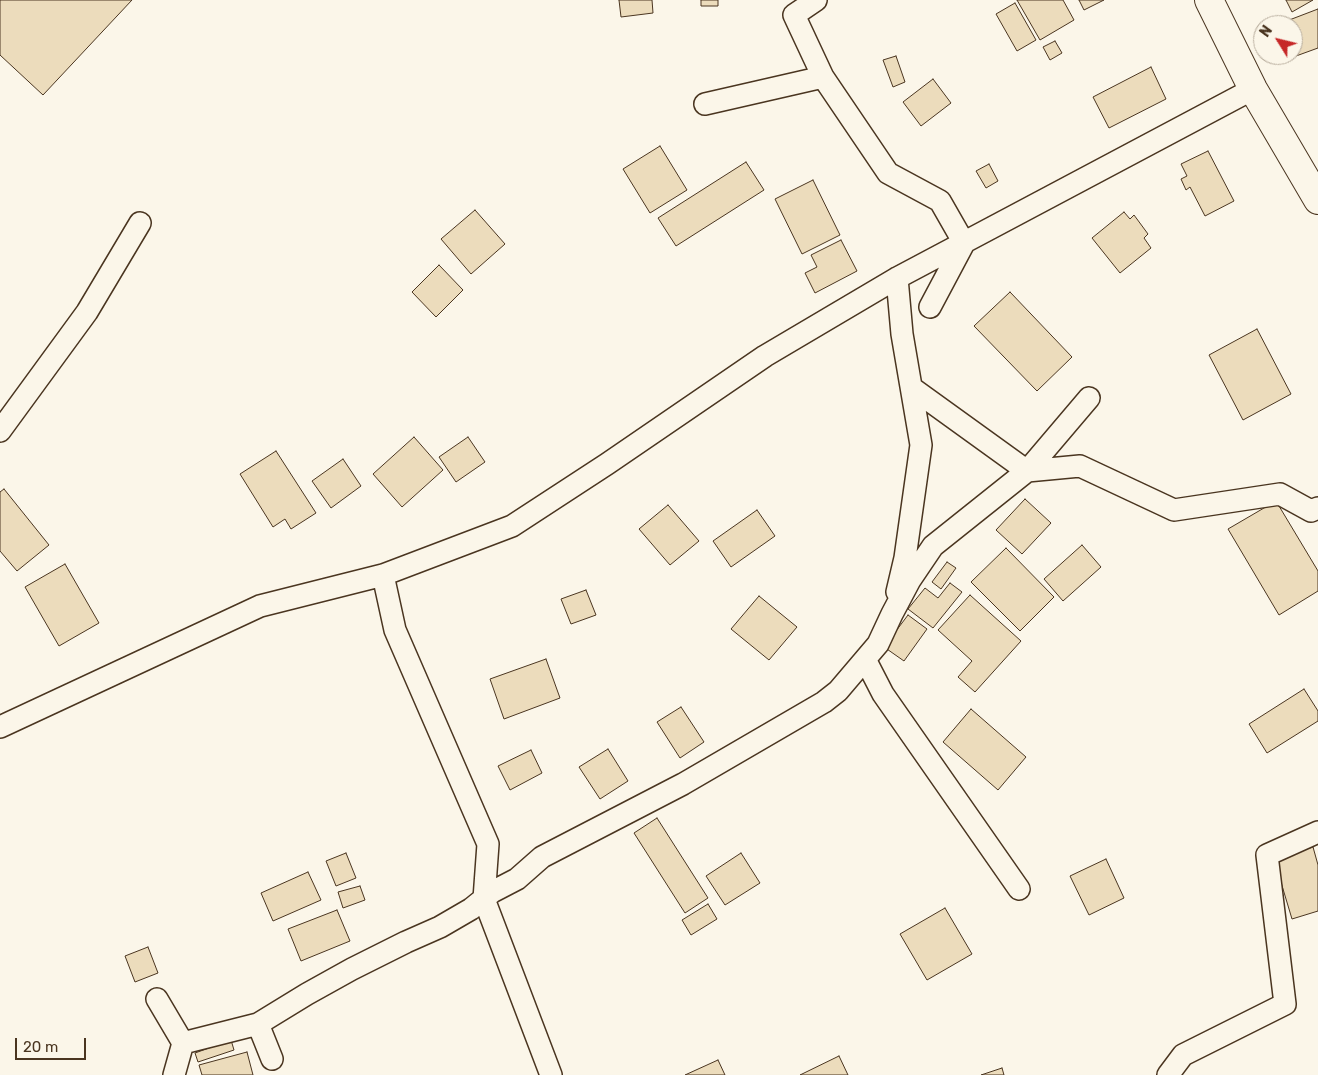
<!DOCTYPE html>
<html>
<head>
<meta charset="utf-8">
<style>
	body { margin:0 }
	#map { position:relative; width:1318px; height:1075px; overflow:hidden; background:#fbf6e9; font-family:Rubik,sans-serif }
	canvas { display:block }
	.north { position:absolute; left:1253px; top:15px; width:50px; height:50px; box-sizing:border-box; background:#fbf6e9; border:1px solid #b4a999; border-radius:50%; rotate:306deg; font-size:14px; font-weight:700; line-height:20px; text-align:center; color:#4a3520 }
	.north::after { content:''; display:block; margin:auto; width:18px; height:22px; background:#c62828; clip-path:polygon(50% 0,100% 100%,50% 72%,0 100%) }
	.scale { position:absolute; left:15px; top:1038px; width:71px; height:22px; box-sizing:border-box; border:2px solid #4a3520; border-top:0; padding-left:6px; font-size:15px; line-height:18px; white-space:nowrap; color:#4a3520; -webkit-text-stroke:4px #fbf6e9; paint-order:stroke }
</style>
</head>
<body>
<div id="map">
<canvas width="1318" height="1075"></canvas>
<div class="north">N</div>
<div class="scale">20 m</div>
</div>
<script>
const ctx = document.querySelector('canvas').getContext('2d');
ctx.lineJoin = 'round';
function fill(path, color) { ctx.fillStyle = color; ctx.fill(path, 'evenodd'); }
const toPath = rows => new Path2D(rows.map(r => 'M' + r).join(''));
function stroke(path, color, width, dash) { ctx.strokeStyle = color; ctx.lineWidth = width; ctx.lineCap = dash ? 'butt' : 'round'; ctx.setLineDash(dash || []); ctx.stroke(path); }
const building = toPath([
	[0,0,132,0,43,95,0,55,0,0],
	[619,0,652,0,653,13,621,17,619,0],
	[701,0,718,0,718,6,701,6,701,0],
	[1017,0,1063,0,1074,20,1040,40,1017,0],
	[1079,0,1104,0,1084,10,1079,0],
	[1286,0,1313,0,1292,12,1286,0],
	[1015,3,1036,40,1017,51,996,14,1015,3],
	[1318,9,1318,48,1296,56,1293,47,1293,25,1285,25,1284,22,1318,9],
	[1055,41,1062,53,1050,60,1043,47,1055,41],
	[896,56,905,82,893,87,883,60,896,56],
	[1151,67,1166,99,1109,128,1093,97,1151,67],
	[933,79,951,103,921,126,903,102,933,79],
	[660,146,687,190,650,213,623,169,660,146],
	[1208,151,1234,201,1205,216,1190,187,1186,190,1181,179,1187,176,1181,164,1208,151],
	[746,162,764,190,676,246,658,218,746,162],
	[989,164,998,181,986,188,976,171,989,164],
	[813,180,840,235,802,254,775,199,813,180],
	[475,210,505,244,471,274,441,239,475,210],
	[1124,212,1130,219,1134,215,1148,234,1144,238,1151,248,1120,273,1092,238,1124,212],
	[841,240,857,271,815,293,805,273,817,267,811,255,841,240],
	[439,265,463,290,436,317,412,292,439,265],
	[1010,292,1072,357,1037,391,974,326,1010,292],
	[1257,329,1291,394,1243,420,1209,355,1257,329],
	[414,437,443,470,402,507,373,474,414,437],
	[468,437,485,462,456,482,439,457,468,437],
	[276,451,316,513,291,529,285,519,273,527,240,474,276,451],
	[343,459,361,486,331,508,312,481,343,459],
	[4,489,49,545,17,571,0,551,0,492,4,489],
	[1025,499,1051,523,1022,554,996,530,1025,499],
	[1276,501,1318,571,1318,591,1279,615,1228,529,1276,501],
	[668,505,699,541,670,565,639,529,668,505],
	[757,510,775,536,731,567,713,541,757,510],
	[1082,545,1101,567,1063,601,1044,579,1082,545],
	[1006,548,1054,597,1020,631,971,582,1006,548],
	[947,562,956,568,941,589,932,582,947,562],
	[65,564,99,623,59,646,25,587,65,564],
	[950,583,962,592,933,628,908,609,925,588,938,598,950,583],
	[586,590,596,615,571,624,561,599,586,590],
	[970,595,1021,641,975,692,958,677,972,661,938,630,970,595],
	[759,596,797,627,769,660,731,629,759,596],
	[908,615,927,629,904,661,884,647,908,615],
	[546,659,560,698,504,719,490,679,546,659],
	[1304,689,1318,711,1318,721,1267,753,1249,724,1304,689],
	[681,707,704,742,680,758,657,722,681,707],
	[971,709,1026,757,998,790,943,742,971,709],
	[608,749,628,781,600,799,579,767,608,749],
	[531,750,542,773,510,790,498,766,531,750],
	[657,818,708,898,685,913,634,833,657,818],
	[1313,847,1318,865,1318,911,1292,919,1274,859,1313,847],
	[346,853,356,878,336,886,326,861,346,853],
	[741,853,760,883,725,905,706,876,741,853],
	[1106,859,1124,898,1089,915,1070,876,1106,859],
	[308,872,321,900,273,921,261,893,308,872],
	[360,886,365,900,343,908,338,892,360,886],
	[708,904,717,919,691,935,682,920,708,904],
	[945,908,972,954,927,980,900,934,945,908],
	[337,910,350,941,301,961,288,929,337,910],
	[148,947,158,973,135,982,125,956,148,947],
	[231,1040,234,1050,198,1062,195,1053,231,1040],
	[247,1052,253,1075,202,1075,199,1065,247,1052],
	[839,1056,848,1075,800,1075,839,1056],
	[718,1060,725,1075,685,1075,718,1060],
	[1002,1068,1004,1075,981,1075,1002,1068]
]);
const minor = toPath([
	[816,0,794,15,823,77],
	[705,104,823,77,888,173,940,201,964,243,930,307],
	[912,388,1027,471,1080,466,1174,510,1280,494,1311,511,1318,508],
	[0,431,87,312,140,223],
	[383,575,395,630,488,844,484,899,551,1075],
	[897,592,905,558,921,445,902,334,897,278],
	[866,661,883,694,1019,889],
	[0,727,260,606,383,575,512,526,607,464,765,356,897,278,1253,89],
	[157,999,183,1043,258,1024,307,994,352,969,406,942,440,927,471,909,492,892,517,879,542,857,683,784,824,702,838,691,878,644,892,614,910,580,933,546,1027,471,1089,398],
	[258,1024,272,1059],
	[174,1075,183,1043],
	[1168,1075,1183,1055,1285,1004,1267,855,1318,832]
]);
const secondary = toPath([
	[1209,0,1253,89,1318,200]
]);
fill(building, '#ecdcbc');
stroke(building, '#4a3520', 1);
stroke(minor, '#4a3520', 24);
stroke(secondary, '#4a3520', 30);
stroke(minor, '#fbf6e9', 21);
stroke(secondary, '#fbf6e9', 28);
</script>
</body>
</html>
